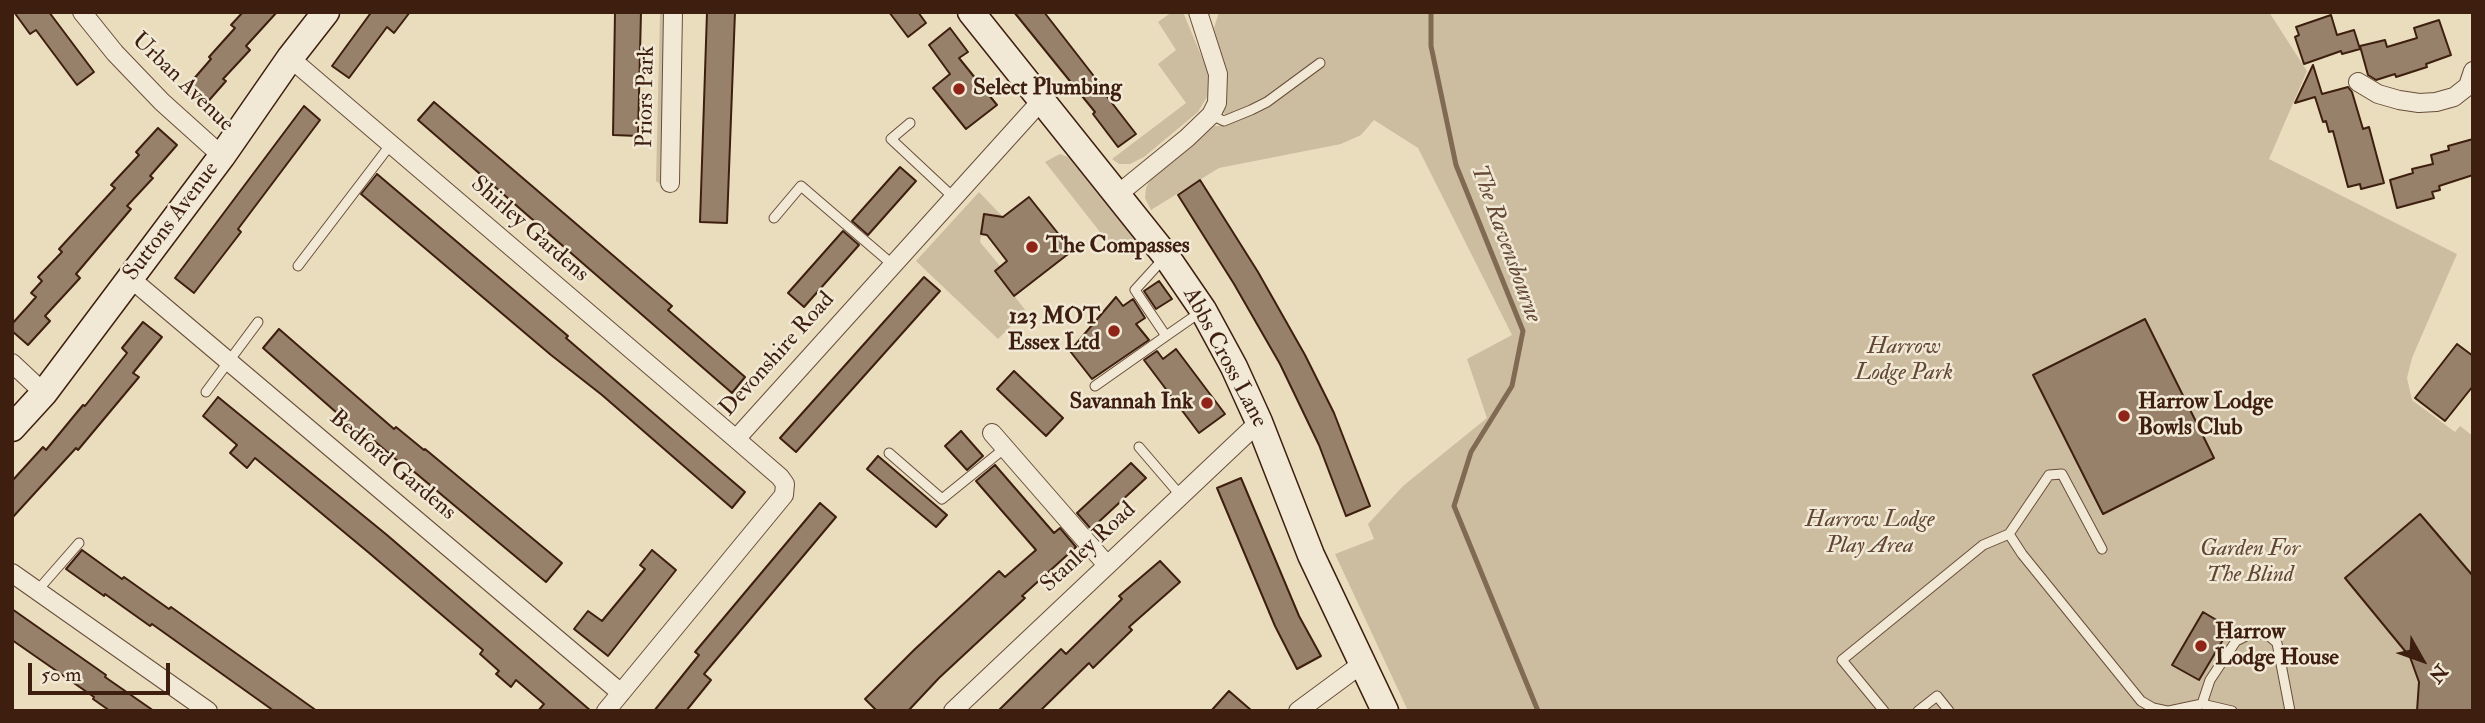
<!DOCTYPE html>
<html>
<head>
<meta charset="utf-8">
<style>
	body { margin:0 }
	#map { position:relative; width:2485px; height:723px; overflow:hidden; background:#eaddbe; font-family:"IM FELL Double Pica",serif }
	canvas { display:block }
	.frame { position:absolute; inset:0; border:14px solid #3d1e0f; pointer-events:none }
	.north { position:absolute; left:2387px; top:625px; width:70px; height:70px; -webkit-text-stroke:5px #f1e9d5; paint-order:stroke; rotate:130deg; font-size:19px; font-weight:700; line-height:28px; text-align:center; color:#3d1e0f }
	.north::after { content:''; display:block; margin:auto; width:24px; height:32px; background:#3d1e0f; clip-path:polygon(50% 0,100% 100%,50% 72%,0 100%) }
	.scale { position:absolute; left:28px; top:663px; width:142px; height:32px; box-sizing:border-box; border:4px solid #3d1e0f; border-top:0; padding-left:9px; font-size:21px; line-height:24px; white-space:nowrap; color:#3d1e0f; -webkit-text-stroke:5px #f1e9d5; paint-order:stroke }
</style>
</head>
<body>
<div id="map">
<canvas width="2485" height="723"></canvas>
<div class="frame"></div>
<div class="north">N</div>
<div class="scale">50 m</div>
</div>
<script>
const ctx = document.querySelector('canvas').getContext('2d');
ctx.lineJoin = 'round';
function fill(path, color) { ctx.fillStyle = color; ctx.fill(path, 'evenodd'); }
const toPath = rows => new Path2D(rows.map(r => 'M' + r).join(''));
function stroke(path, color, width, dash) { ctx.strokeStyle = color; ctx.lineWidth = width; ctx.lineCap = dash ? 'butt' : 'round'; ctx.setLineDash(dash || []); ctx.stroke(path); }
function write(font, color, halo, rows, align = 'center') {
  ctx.font = font + ' "IM FELL Double Pica",serif'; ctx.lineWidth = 5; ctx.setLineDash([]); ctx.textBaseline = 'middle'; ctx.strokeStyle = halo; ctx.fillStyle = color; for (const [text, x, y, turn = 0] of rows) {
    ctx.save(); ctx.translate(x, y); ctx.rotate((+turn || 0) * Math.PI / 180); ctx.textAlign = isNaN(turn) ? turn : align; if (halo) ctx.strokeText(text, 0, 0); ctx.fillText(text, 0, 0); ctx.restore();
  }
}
const green = toPath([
	[660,12,665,12,660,184,656,181],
	[1172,12,1183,12,1208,72,1210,85,1207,97,1198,112,1144,157,1130,164,1119,164,1112,159,1186,103,1158,64,1176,50,1158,22],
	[1219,12,2269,12,2307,71,2269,159,2457,254,2412,358,2407,378,2412,400,2455,432,2460,426,2473,436,2473,711,1408,711,1335,554,1374,539,1368,524,1403,486,1487,418,1467,359,1512,335,1418,148,1374,120,1361,135,1341,144,1219,168,1151,210,1145,198,1146,188,1151,177,1214,126,1219,126,1226,115,1222,112,1227,95,1227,79,1215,36,1214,28],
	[1060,154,1071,158,1138,242,1119,250,1111,246,1045,162],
	[979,192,1003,217,984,214,980,242,1000,266,995,271,1026,311,998,339,916,261]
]);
const stream = toPath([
	[1431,12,1431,46,1456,165,1523,331,1512,386,1471,452,1454,506,1538,711]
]);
const building = toPath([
	[14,12,49,12,94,72,77,85,36,30,30,34,14,12],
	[243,12,277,12,246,46,250,50,223,79,226,81,204,106,185,89,211,59,209,57,235,28,231,25,243,12],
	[368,12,410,12,394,33,387,27,349,78,332,66,370,14,368,12],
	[615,12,641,12,638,136,613,135,615,12],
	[707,12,735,12,727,223,700,222,707,12],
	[889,12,918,12,926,23,908,37,889,12],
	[1014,12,1044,12,1107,93,1105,94,1136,134,1118,147,1093,114,1095,112,1014,12],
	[2331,15,2337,35,2354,30,2360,49,2342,54,2341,51,2304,64,2295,37,2299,35,2296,27,2331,15],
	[2439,20,2451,55,2426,64,2427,67,2396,77,2395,74,2376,80,2368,75,2360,46,2385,40,2387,47,2417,38,2414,28,2439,20],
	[950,28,968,52,959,58,997,105,966,129,933,88,950,74,929,45,950,28],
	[2313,65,2322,94,2348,87,2352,92,2363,129,2369,127,2384,183,2361,189,2360,184,2348,187,2333,131,2329,132,2326,121,2323,122,2315,97,2295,103,2313,65],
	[434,102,672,306,668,310,745,377,732,393,418,120,434,102],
	[304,106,320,120,238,229,241,232,194,293,175,278,304,106],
	[158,128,177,145,150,176,153,178,127,206,131,209,76,274,80,278,45,316,50,321,28,345,12,331,12,324,36,297,31,293,42,281,38,277,62,252,59,249,115,188,111,185,139,155,136,152,158,128],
	[2473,139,2473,175,2439,186,2440,190,2432,192,2434,198,2397,208,2390,180,2413,173,2412,169,2433,164,2431,155,2449,150,2448,146,2473,139],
	[900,167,916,181,868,235,852,221,900,167],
	[377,174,568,336,566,338,745,492,732,508,602,395,551,355,361,194,377,174],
	[1200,180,1258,272,1305,355,1334,413,1370,506,1346,516,1319,445,1280,364,1234,284,1178,195,1200,180],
	[1029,197,1072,251,1014,296,995,271,1007,261,987,235,981,234,984,214,1003,217,1029,197],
	[843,231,859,245,804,307,788,293,843,231],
	[924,277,940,291,796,452,780,438,924,277],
	[1159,281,1172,299,1156,309,1144,291,1159,281],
	[1116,297,1123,306,1133,299,1145,318,1136,324,1149,340,1092,379,1070,351,1116,297],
	[2145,319,2214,458,2103,514,2033,375,2145,319],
	[143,322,162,337,133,373,139,377,78,450,76,448,12,518,12,481,43,447,46,450,83,405,85,406,127,353,122,348,143,322],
	[279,329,394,429,396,427,424,450,425,449,562,563,546,582,400,460,399,462,372,439,370,442,263,348,279,329],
	[2457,344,2473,356,2473,386,2445,421,2415,398,2457,344],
	[1176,349,1225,414,1199,433,1144,360,1157,351,1163,359,1176,349],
	[1014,371,1063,418,1046,436,997,389,1014,371],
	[218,397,387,535,591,711,538,711,544,704,516,680,511,687,496,674,499,671,480,654,483,650,368,552,255,458,247,468,230,453,237,445,203,416,218,397],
	[961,431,983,456,967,470,945,446,961,431],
	[878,456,947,515,936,527,867,469,878,456],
	[1131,463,1146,478,1091,529,1077,513,1131,463],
	[995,465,1054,533,1060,528,1076,547,1022,596,1025,598,939,678,908,711,877,711,865,699,914,650,999,571,1005,577,1036,550,976,481,995,465],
	[1241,478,1299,616,1321,656,1297,669,1275,626,1217,488,1241,478],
	[820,503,836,517,704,674,711,680,686,711,654,711,699,655,695,652,820,503],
	[2420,514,2473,576,2473,711,2417,711,2419,682,2410,657,2345,578,2420,514],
	[82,550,122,579,124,577,169,609,171,607,317,711,274,711,152,624,150,626,105,594,104,596,66,569,82,550],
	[652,550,676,570,608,656,574,629,588,611,602,621,645,569,640,565,652,550],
	[1160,561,1180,582,1129,627,1132,630,1093,668,1089,663,1040,711,998,711,1061,649,1066,654,1122,599,1119,596,1160,561],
	[12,609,106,675,105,677,154,711,110,711,93,699,94,697,12,640,12,609],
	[2203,612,2230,628,2199,680,2172,665,2203,612],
	[1229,691,1252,711,1211,711,1229,691]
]);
const lane = toPath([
	[1211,115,1224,121,1251,110,1267,102,1320,63],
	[910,123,891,139,953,197],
	[774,218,801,186,893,265],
	[1165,257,1135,290,1166,336,1202,311],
	[298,266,391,144],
	[1095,386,1166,336],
	[206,392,258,322],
	[1139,447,1181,496],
	[889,453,942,499,1005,448],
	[2009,534,2022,554,2141,701,2153,708,2167,711],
	[37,591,79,543],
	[2202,704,2210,680,2236,641,2252,633,2268,635,2277,643,2290,711],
	[1884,711,1842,660,1983,545,2009,534,2049,475,2062,474,2102,549],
	[1918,711,1937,696,1949,711],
	[2169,711,2202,704,2232,711]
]);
const street = toPath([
	[82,12,115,53,162,102,222,156],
	[290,58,736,439],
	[2358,82,2378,94,2399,100,2419,103,2436,102,2454,97,2468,86,2473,71],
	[670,183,673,12],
	[1117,195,1187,138,1211,115,1217,103,1218,74,1198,12],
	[130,278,621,693],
	[12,363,44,393],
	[992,433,1107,565],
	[12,573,208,711],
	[606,711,784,495,785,484,780,477,736,439,1041,101],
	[953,711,1259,422],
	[1298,711,1363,663]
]);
const secondary = toPath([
	[971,12,1166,256,1203,310,1234,367,1259,422,1311,555,1385,711],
	[12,428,44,393,222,156,290,58,326,12]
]);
const markers = [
	[959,89,7,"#8f2418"],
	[1032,247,7,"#8f2418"],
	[1114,331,7,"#8f2418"],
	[1207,403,7,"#8f2418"],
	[2124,416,7,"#8f2418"],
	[2201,646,7,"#8f2418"]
];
const streetNames = [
	["Urban Avenue",182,83,44],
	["Priors Park",647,97,-89],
	["Suttons Avenue",172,222,-53],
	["Shirley Gardens",529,230,41],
	["Devonshire Road",778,355,-48],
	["Abbs Cross Lane",1224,358,62],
	["Bedford Gardens",392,466,40],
	["Stanley Road",1089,548,-43]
];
const poiNames = [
	["Select Plumbing",973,89],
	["The Compasses",1046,247],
	["123 MOT",1100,318,"right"],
	["Essex Ltd",1100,344,"right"],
	["Savannah Ink",1193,403,"right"],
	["Harrow Lodge",2138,403],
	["Bowls Club",2138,429],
	["Harrow",2215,633],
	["Lodge House",2215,659]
];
const parkNames = [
	["Harrow",1904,348],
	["Lodge Park",1904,374],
	["Harrow Lodge",1870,521],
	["Play Area",1870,547],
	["Garden For",2250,550],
	["The Blind",2250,576]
];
const waterNames = [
	["The Ravensbourne",1505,244,70]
];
fill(green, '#cdbda0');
stroke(stream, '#816a54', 5);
fill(building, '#97816a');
stroke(building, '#3d1e0f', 2);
stroke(lane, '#684e3b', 11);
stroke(street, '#684e3b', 20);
stroke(secondary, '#3d1e0f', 29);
stroke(lane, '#f1e9d5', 9);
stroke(street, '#f1e9d5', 18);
stroke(secondary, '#f1e9d5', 26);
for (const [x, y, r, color] of markers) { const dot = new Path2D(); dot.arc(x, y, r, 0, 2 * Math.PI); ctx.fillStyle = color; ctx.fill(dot); stroke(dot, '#f1e9d5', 2.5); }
write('23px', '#3d1e0f', '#f1e9d5', streetNames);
write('bold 23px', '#3d1e0f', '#f1e9d5', poiNames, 'left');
write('italic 23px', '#614633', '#f1e9d5', parkNames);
write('italic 24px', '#654a37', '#f1e9d5', waterNames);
</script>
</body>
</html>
